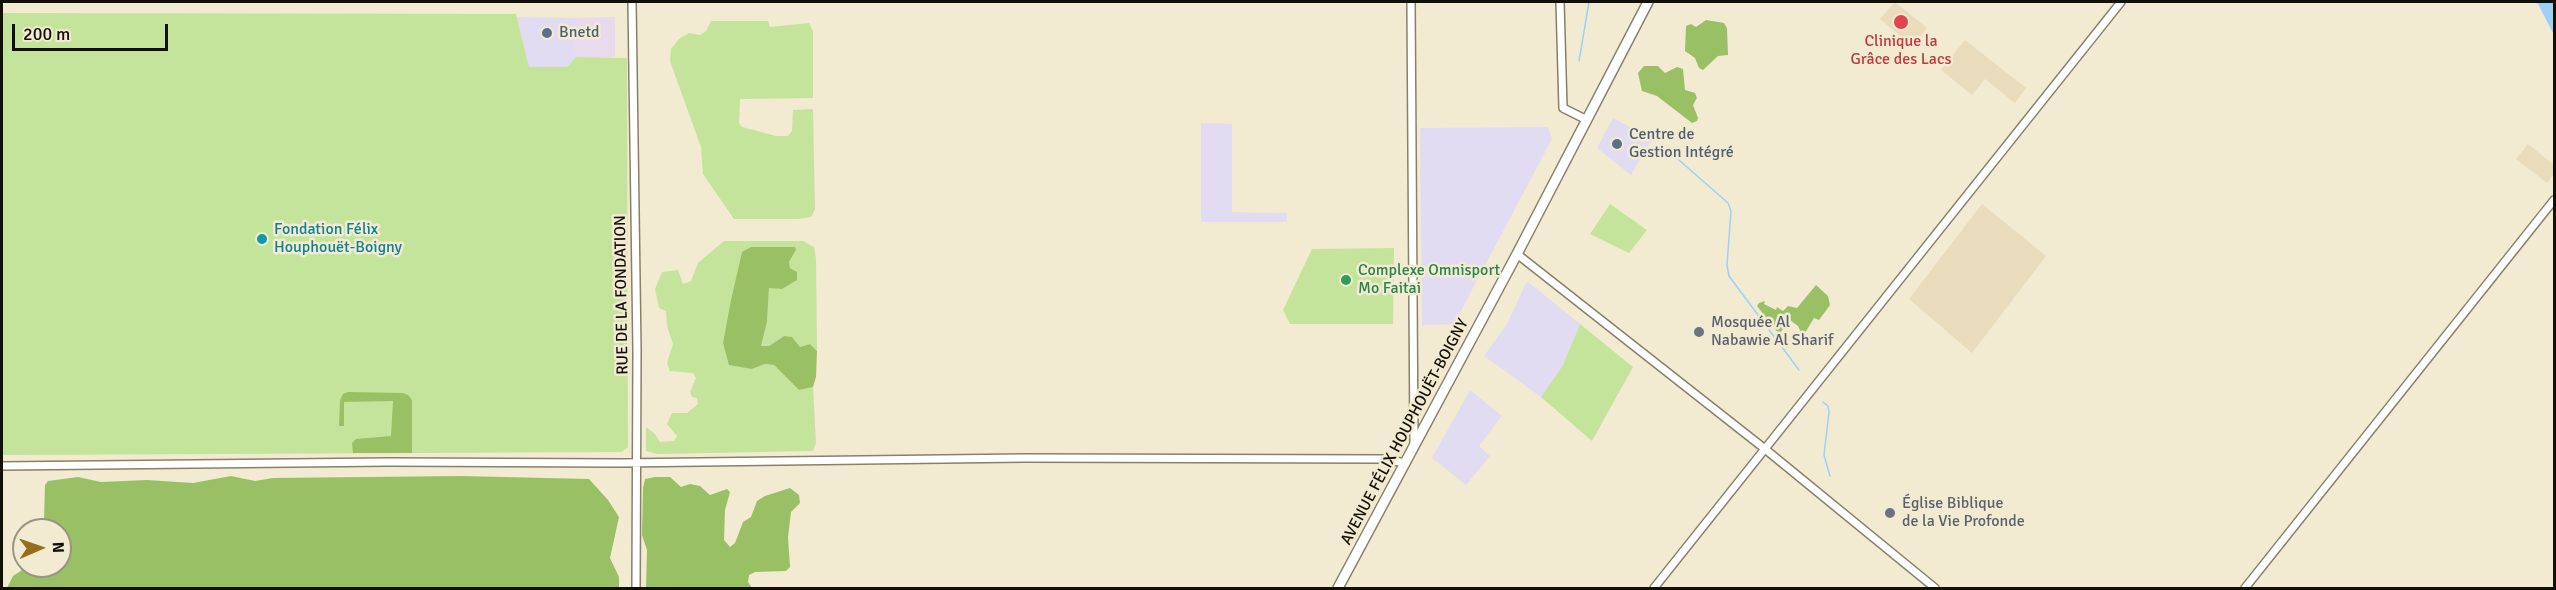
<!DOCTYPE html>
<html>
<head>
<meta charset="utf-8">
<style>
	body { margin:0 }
	#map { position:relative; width:2556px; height:590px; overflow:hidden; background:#f2ead1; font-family:Signika,sans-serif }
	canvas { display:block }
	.frame { position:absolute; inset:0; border:3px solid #131008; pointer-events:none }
	.north { position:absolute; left:12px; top:518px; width:60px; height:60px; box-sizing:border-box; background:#f2ead1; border:2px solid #999381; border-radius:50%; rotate:88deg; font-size:16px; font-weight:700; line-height:24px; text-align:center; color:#131008 }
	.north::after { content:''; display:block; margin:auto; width:21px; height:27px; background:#956e18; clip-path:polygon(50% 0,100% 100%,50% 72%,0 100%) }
	.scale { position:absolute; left:12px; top:24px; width:156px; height:27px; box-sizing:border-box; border:3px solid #131008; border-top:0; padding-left:8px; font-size:18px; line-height:21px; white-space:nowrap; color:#131008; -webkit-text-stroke:4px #f2ead1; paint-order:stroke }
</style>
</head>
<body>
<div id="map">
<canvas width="2556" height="590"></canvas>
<div class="frame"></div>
<div class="north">N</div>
<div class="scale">200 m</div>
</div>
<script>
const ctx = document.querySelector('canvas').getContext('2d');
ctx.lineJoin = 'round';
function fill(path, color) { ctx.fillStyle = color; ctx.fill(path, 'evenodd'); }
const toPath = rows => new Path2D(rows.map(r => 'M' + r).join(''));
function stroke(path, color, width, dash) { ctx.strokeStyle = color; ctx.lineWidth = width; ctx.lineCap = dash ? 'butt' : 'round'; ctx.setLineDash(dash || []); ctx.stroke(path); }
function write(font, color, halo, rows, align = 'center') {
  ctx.font = font + ' Signika,sans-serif'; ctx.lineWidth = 5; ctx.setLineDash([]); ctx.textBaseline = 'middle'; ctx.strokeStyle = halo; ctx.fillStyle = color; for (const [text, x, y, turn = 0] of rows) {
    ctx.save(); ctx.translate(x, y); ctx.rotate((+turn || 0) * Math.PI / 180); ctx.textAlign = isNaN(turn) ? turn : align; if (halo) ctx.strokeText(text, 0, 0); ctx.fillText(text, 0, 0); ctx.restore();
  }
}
const commercial = toPath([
	[517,17,575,18,576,57,567,67,528,67],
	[1613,118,1652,139,1631,175,1597,148],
	[1201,123,1232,124,1232,212,1287,213,1287,222,1201,222],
	[1548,127,1552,139,1454,324,1422,325,1420,128],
	[1527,281,1580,324,1563,365,1541,397,1484,356,1507,324],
	[1470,390,1502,416,1479,446,1490,456,1466,485,1432,458]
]);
const industrial = toPath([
	[615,17,615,57,576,57,575,18]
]);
const built = toPath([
	[1895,2,1927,28,1913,46,1880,19],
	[1965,40,2026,88,2015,103,1985,79,1972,95,1941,70],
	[2528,144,2554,165,2554,173,2547,183,2516,159],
	[1982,204,2046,256,1972,353,1909,299]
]);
const green = toPath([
	[2,13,516,14,529,67,567,67,576,57,627,58,628,447,622,452,2,455],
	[711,21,768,21,770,27,809,23,813,31,813,98,740,99,739,123,742,127,776,136,788,136,792,131,793,110,813,109,815,209,811,217,798,219,734,219,703,174,701,147,670,61,671,49,679,39,689,33,700,35,706,31],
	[1610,204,1647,230,1629,253,1590,234],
	[724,241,803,241,814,247,816,259,817,351,810,344,800,347,791,337,784,336,769,346,761,346,767,322,769,287,782,289,797,272,790,268,789,262,796,250,742,252,723,343,752,369,765,364,774,365,799,390,813,387,816,443,813,451,657,454,646,451,646,427,655,434,660,442,674,441,677,436,667,424,672,413,687,413,698,404,697,398,692,397,690,392,696,378,693,373,670,371,667,363,673,344,667,326,666,311,659,308,655,289,662,272,678,270,683,284,691,281,698,263],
	[1394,248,1393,324,1290,324,1283,310,1312,249],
	[1580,324,1633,367,1592,441,1541,397,1563,365]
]);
const forest = toPath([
	[1706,20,1724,23,1727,28,1728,55,1718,56,1703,70,1699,68,1695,58,1685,51,1686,26,1691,24,1696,27],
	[1644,66,1658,66,1665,73,1677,67,1683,69,1685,90,1695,93,1697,98,1693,105,1698,118,1697,121,1692,123,1657,96,1642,91,1638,73],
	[751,247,795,247,796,250,789,262,790,268,797,272,797,280,782,289,769,288,767,322,761,346,769,346,784,336,792,337,800,347,810,344,817,351,816,377,813,387,799,390,774,365,765,364,752,369,729,365,723,343,731,300,742,252],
	[1816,285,1828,296,1830,305,1819,320,1814,318,1803,336,1798,326,1790,320,1779,334,1757,306,1759,303,1765,301,1764,304,1776,310,1777,307,1783,311,1788,306,1797,308],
	[348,392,403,393,408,395,412,400,412,453,353,453,352,443,356,439,391,436,393,401,344,402,344,426,339,426,340,400,343,394],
	[231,476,255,481,273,478,460,476,589,479,608,500,619,517,610,558,619,577,619,588,7,588,13,576,28,566,60,566,60,530,46,530,44,519,45,485,48,481,78,477,101,482,147,480,193,483],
	[655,477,670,477,681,487,690,484,700,486,710,495,727,489,730,492,725,510,724,540,730,547,735,543,743,522,751,517,757,501,765,496,790,488,799,495,800,503,791,512,788,537,790,567,786,571,755,572,749,575,748,582,752,588,646,588,647,550,642,535,643,488,645,479]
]);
const water = toPath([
	[2534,2,2554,2,2554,35,2538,4]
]);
const stream = toPath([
	[1579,61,1589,2],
	[1671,153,1728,203,1731,211,1727,265,1729,276,1799,370],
	[1823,402,1828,406,1829,412,1824,455,1830,476]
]);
const tertiary = toPath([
	[632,2,637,350,636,588],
	[1411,2,1414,443],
	[1560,2,1563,108,1587,120],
	[1517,254,1765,449,1935,588],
	[2,466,388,462,620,463,1024,458,1382,459,1406,463],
	[1654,588,2121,2],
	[2245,588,2554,200]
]);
const trunk = toPath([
	[1338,588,1517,254,1648,2]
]);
const markers = [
	[1901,22,8,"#e0444e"],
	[547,33,6,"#5c6f8a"],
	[1617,144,6,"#5c6f8a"],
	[262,239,6,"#0f9aa8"],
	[1346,280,6,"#2e9e5b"],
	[1699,332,6,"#6b7280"],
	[1890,513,6,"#6b7280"]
];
const serviceNames = [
	["Bnetd",559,33],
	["Centre de",1629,135],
	["Gestion Intégré",1629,153]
];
const healthNames = [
	["Clinique la",1901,42],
	["Grâce des Lacs",1901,60]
];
const cultureNames = [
	["Fondation Félix",274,230],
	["Houphouët-Boigny",274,248]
];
const leisureNames = [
	["Complexe Omnisport",1358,271],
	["Mo Faitai",1358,289]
];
const streetNames = [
	["RUE DE LA FONDATION",622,295,-91],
	["AVENUE FÉLIX HOUPHOUËT-BOIGNY",1405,432,-62]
];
const worshipNames = [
	["Mosquée Al",1711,323],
	["Nabawie Al Sharif",1711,341],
	["Église Biblique",1902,504],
	["de la Vie Profonde",1902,522]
];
fill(commercial, '#e2dcf2');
fill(industrial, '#e9daed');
fill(built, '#e8dcbd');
fill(green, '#c4e49b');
fill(forest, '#9ac066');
fill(water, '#9fd1f7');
stroke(stream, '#9fd1f7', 1.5);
stroke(tertiary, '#88806a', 10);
stroke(trunk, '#88806a', 12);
stroke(tertiary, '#fff', 7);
stroke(trunk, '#fff', 9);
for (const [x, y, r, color] of markers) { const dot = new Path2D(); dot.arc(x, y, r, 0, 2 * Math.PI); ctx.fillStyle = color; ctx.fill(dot); stroke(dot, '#f2ead1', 2); }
write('16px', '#4e5e75', '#f2ead1', serviceNames, 'left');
write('16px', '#be3a42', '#f2ead1', healthNames);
write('16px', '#0d838f', '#f2ead1', cultureNames, 'left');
write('16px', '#27864d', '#f2ead1', leisureNames, 'left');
write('16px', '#131008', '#f2ead1', streetNames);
write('16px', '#5b616d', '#f2ead1', worshipNames, 'left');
</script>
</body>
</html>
